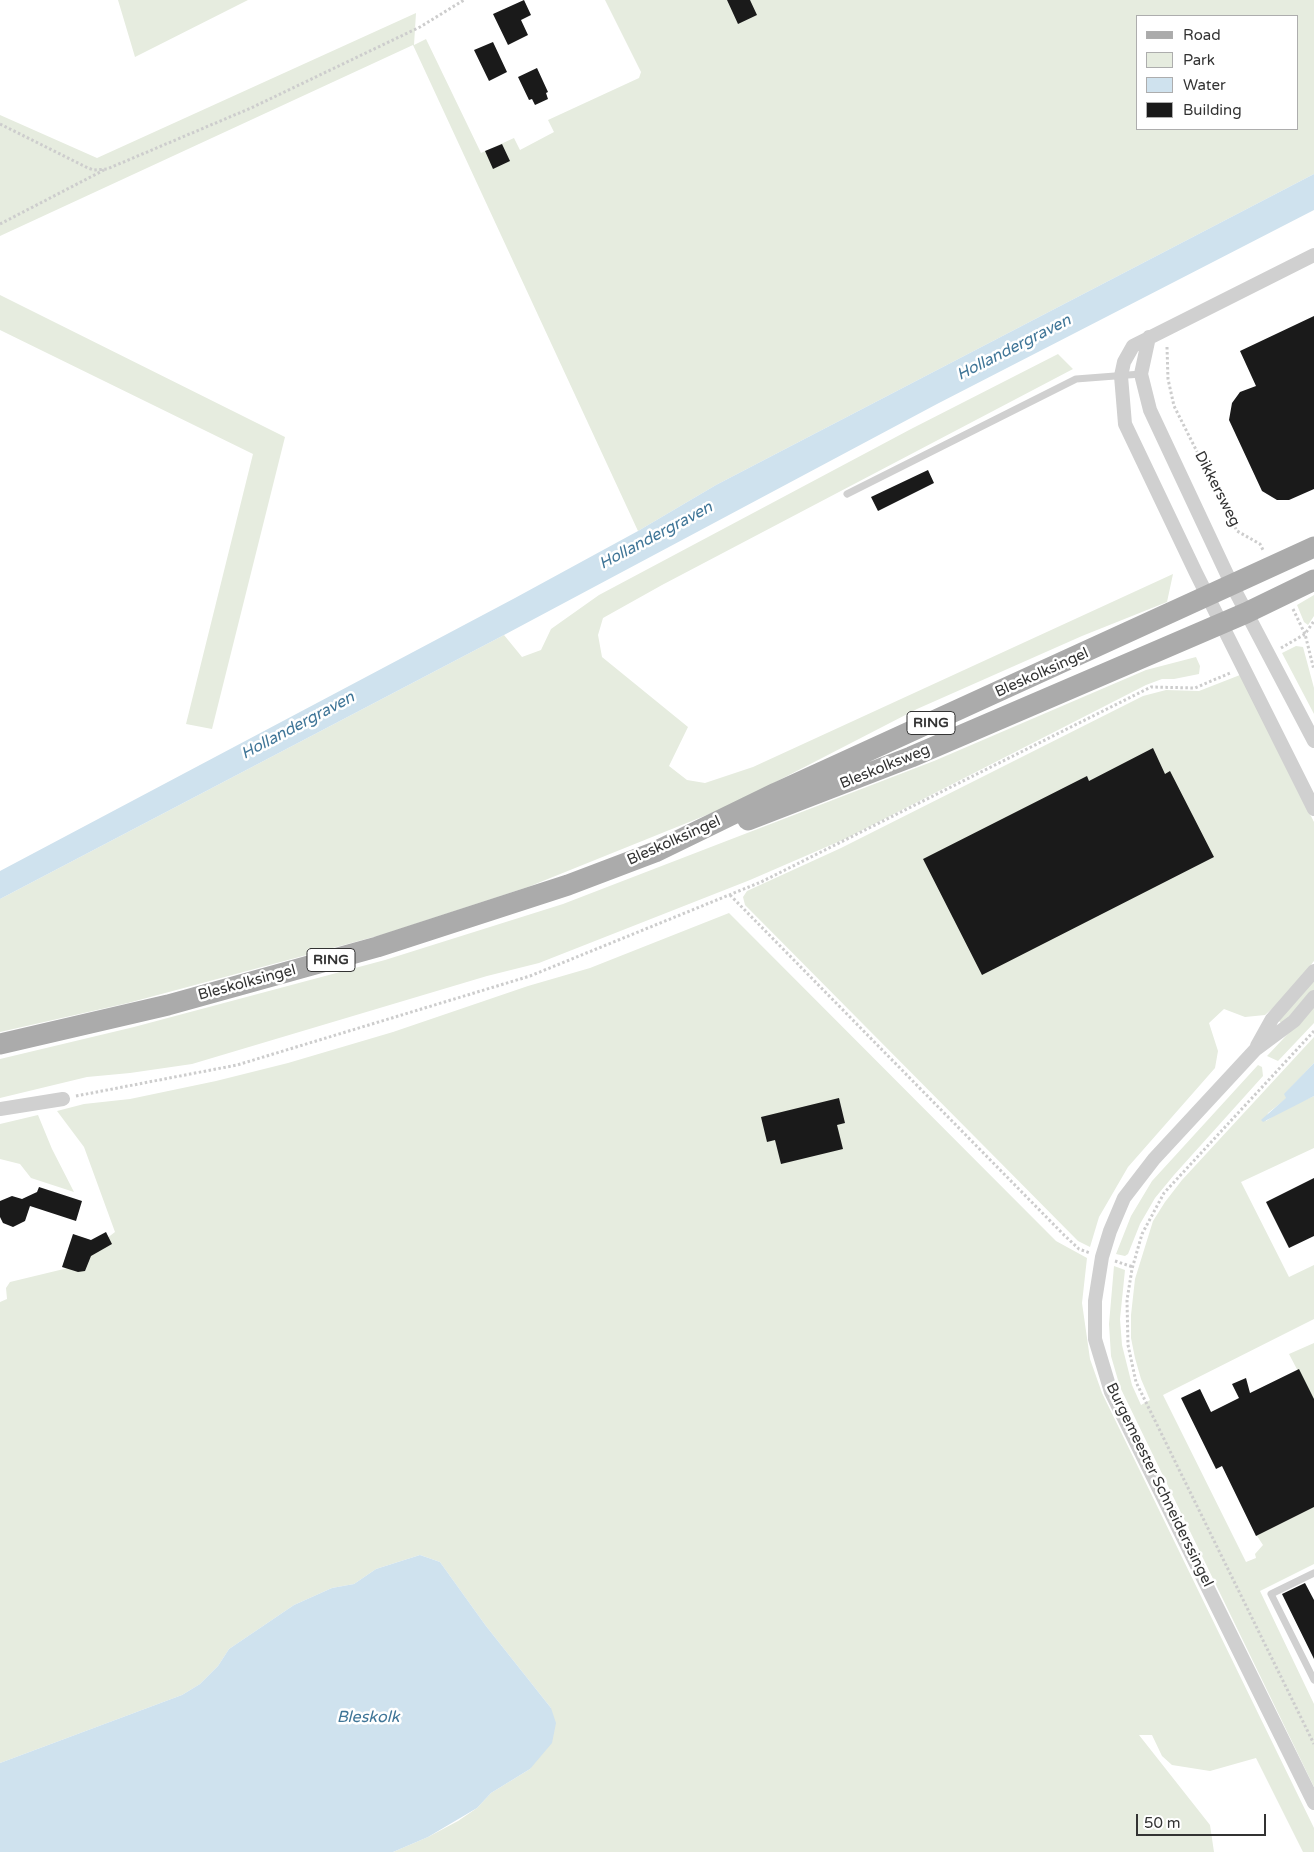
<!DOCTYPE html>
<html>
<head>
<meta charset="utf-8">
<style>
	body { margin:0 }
	#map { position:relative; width:1314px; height:1852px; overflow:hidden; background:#fff; font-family:"Varela Round",sans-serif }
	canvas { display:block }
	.legend { position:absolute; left:1136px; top:15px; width:162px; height:115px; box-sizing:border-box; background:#fff; border:1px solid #adadad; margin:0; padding:6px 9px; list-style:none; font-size:15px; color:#333 }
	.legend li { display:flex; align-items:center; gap:10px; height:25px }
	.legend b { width:25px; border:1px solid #adadad }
	.scale { position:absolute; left:1136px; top:1814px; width:130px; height:22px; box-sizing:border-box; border:2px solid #333; border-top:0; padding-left:6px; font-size:15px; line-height:18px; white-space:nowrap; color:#333; -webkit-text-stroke:4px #fff; paint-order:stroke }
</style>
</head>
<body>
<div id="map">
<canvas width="1314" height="1852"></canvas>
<ul class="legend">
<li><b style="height:6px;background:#ababab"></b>Road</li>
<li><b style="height:14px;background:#e6ecdf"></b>Park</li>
<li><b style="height:14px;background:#cfe2ee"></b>Water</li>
<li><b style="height:14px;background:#1a1a1a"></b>Building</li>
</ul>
<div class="scale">50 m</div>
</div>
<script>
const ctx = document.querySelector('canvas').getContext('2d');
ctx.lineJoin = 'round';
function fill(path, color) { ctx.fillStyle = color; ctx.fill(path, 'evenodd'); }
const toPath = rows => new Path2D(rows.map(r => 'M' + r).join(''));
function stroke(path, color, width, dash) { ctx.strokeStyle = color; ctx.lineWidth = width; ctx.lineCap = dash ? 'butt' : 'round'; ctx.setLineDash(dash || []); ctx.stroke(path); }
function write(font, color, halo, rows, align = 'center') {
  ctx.font = font + ' "Varela Round",sans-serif'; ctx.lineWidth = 5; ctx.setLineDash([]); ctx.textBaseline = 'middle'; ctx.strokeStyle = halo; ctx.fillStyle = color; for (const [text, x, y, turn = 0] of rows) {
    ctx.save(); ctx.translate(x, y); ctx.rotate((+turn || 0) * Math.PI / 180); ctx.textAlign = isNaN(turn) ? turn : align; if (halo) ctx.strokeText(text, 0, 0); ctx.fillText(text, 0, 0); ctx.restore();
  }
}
const green = toPath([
	[118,0,248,0,135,57],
	[605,0,1314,0,1314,174,716,485,638,531,413,45,0,236,0,115,97,158,416,13,414,45,426,39,481,153,514,138,520,150,554,132,548,120,639,78,641,72],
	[1138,16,1298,16,1298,129,1138,129],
	[0,295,285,437,212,729,186,724,253,454,0,330],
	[1058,354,1073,369,662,585,603,618,598,635,602,657,688,727,669,766,687,780,705,783,753,767,1173,574,1167,602,1082,636,917,709,729,806,528,887,381,935,128,1003,0,1032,0,899,504,635,522,657,541,650,551,629,599,595,911,429],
	[1314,595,1314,616,1308,625,1304,622,1297,605],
	[1296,646,1303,647,1314,688,1314,714,1282,653],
	[1196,657,1200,666,1199,674,1174,679,1162,679,1146,685,847,838,750,880,539,963,487,976,192,1064,130,1073,87,1077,0,1098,0,1059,134,1027,385,960,563,904,934,761,1146,670],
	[1240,675,1314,822,1314,961,1282,1000,1265,1015,1245,1017,1224,1009,1209,1023,1218,1051,1215,1068,1128,1167,1099,1217,1090,1247,1078,1241,977,1139,745,905,743,897,747,891,841,848,1143,696,1166,690,1199,691],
	[729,913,1056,1241,1087,1258,1082,1303,1090,1359,1102,1393,1314,1828,1314,1852,1303,1852,1256,1758,1210,1771,1172,1765,1162,1756,1152,1735,1139,1735,1210,1825,1214,1852,393,1852,428,1837,458,1821,477,1808,491,1793,530,1769,551,1708,486,1626,440,1562,420,1555,376,1569,354,1584,332,1588,294,1605,229,1649,218,1666,200,1684,182,1695,0,1763,0,1302,7,1299,6,1288,10,1282,68,1268,115,1232,84,1147,57,1111,84,1104,130,1099,216,1081,288,1063,393,1032,528,986,590,968],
	[1314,977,1314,990,1282,1024,1276,1018],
	[1314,1006,1314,1023,1278,1061,1267,1056],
	[1314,1037,1314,1063,1285,1094,1287,1098,1268,1113,1266,1121,1281,1111,1314,1096,1314,1148,1241,1182,1289,1277,1314,1265,1314,1319,1163,1395,1246,1562,1256,1558,1255,1554,1263,1545,1255,1533,1314,1504,1314,1564,1260,1591,1314,1704,1314,1787,1120,1387,1111,1356,1109,1324,1114,1266,1125,1270,1120,1319,1122,1345,1132,1385,1141,1405,1150,1400,1141,1379,1135,1358,1131,1338,1131,1315,1135,1279,1153,1221,1165,1202,1182,1180],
	[1258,1065,1262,1067,1263,1076,1174,1175,1155,1198,1140,1224,1128,1254,1125,1256,1116,1254,1131,1216,1152,1181],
	[38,1115,52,1149,74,1192,31,1178,20,1164,0,1159,0,1124],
	[1314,1343,1314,1402,1289,1354]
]);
const water = toPath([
	[1314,174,1314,210,937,404,504,635,0,899,0,871,515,598,638,531,716,485],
	[1314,1063,1314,1096,1263,1122,1261,1120,1286,1098,1284,1094],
	[420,1555,440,1562,486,1626,551,1708,556,1723,552,1743,530,1769,491,1793,477,1808,428,1837,393,1852,0,1852,0,1763,182,1695,200,1684,218,1666,229,1649,294,1605,332,1588,354,1584,376,1569]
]);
const building = toPath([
	[524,0,531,15,521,20,528,35,508,45,493,14],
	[727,0,750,0,757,15,738,24],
	[493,42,507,72,489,81,474,50],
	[537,68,548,92,546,93,548,99,535,105,532,99,529,100,518,77],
	[502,144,510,161,493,169,485,151],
	[1314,316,1314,489,1289,500,1277,500,1262,491,1229,420,1232,403,1240,392,1256,386,1240,351],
	[928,470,934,483,878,511,871,497],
	[1153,748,1165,774,1170,771,1214,857,982,975,923,859,1087,776,1089,781],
	[839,1098,845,1123,837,1125,843,1149,781,1164,775,1140,767,1142,761,1117],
	[1314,1178,1314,1236,1289,1248,1266,1202],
	[39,1187,82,1201,76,1221,30,1206,25,1221,13,1227,3,1223,0,1217,0,1201,12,1196,22,1199,37,1192],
	[106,1232,112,1244,91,1256,85,1271,78,1272,62,1267,73,1234,91,1240],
	[1299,1369,1314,1399,1314,1507,1256,1536,1222,1466,1216,1469,1181,1398,1200,1389,1211,1412,1239,1398,1232,1384,1246,1378,1250,1393],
	[1305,1583,1314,1600,1314,1659,1282,1594]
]);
const path = toPath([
	[0,124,88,168,94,170,107,169,251,108,420,27,464,0],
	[0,224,104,170],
	[1167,347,1168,379,1174,406,1237,531,1260,544,1263,550],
	[1293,609,1305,634,1314,670],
	[1281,648,1305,634,1314,621],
	[730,895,1064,1235,1079,1249,1090,1253],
	[1314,1031,1164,1193,1142,1234,1132,1269,1127,1300,1128,1345,1136,1382,1314,1744],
	[76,1096,237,1065,530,976,761,882,1151,687,1195,688,1230,673],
	[1115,1261,1133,1267]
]);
const lane = toPath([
	[847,494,1076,379,1141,374],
	[1314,1573,1271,1594,1314,1680]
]);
const street = toPath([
	[1314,255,1133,346,1124,362,1121,376,1125,424,1196,573,1314,809],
	[1149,337,1141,374,1150,410,1232,585,1314,741],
	[1314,997,1294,1021,1255,1050,1154,1159,1124,1198,1110,1231,1102,1257,1095,1301,1095,1339,1111,1392,1314,1803],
	[1257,1046,1272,1019,1314,971],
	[0,1109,63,1099]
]);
const primary = toPath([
	[748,820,911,757,1246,613,1314,580],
	[0,1044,168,1005,377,947,568,885,655,852,776,793,1314,547]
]);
const shields = [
	[931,723,48],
	[331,960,48]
];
const shieldNames = [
	["RING",931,723],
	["RING",331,960]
];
const streetNames = [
	["Dikkersweg",1217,489,63],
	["Bleskolksingel",1042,673,-24],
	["Bleskolksweg",885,767,-22],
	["Bleskolksingel",674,841,-24],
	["Bleskolksingel",247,983,-15],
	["Burgemeester Schneiderssingel",1159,1485,64]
];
const waterNames = [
	["Hollandergraven",1014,348,-27],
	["Hollandergraven",656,536,-28],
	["Hollandergraven",298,726,-28],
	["Bleskolk",368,1718]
];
fill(green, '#e6ecdf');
fill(water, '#cfe2ee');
fill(building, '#1a1a1a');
stroke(path, '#cdcdcd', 3, [2.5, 2.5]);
stroke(lane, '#d0d0d0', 7);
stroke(street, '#d0d0d0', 14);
stroke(primary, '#ababab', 21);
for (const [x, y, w] of shields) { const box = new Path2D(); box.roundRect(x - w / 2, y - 11.5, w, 23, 4); ctx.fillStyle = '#fff'; ctx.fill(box); stroke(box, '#333', 1); }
write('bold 14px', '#333', null, shieldNames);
write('15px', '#333', '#fff', streetNames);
write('italic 16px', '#3f7597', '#fff', waterNames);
</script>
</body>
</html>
